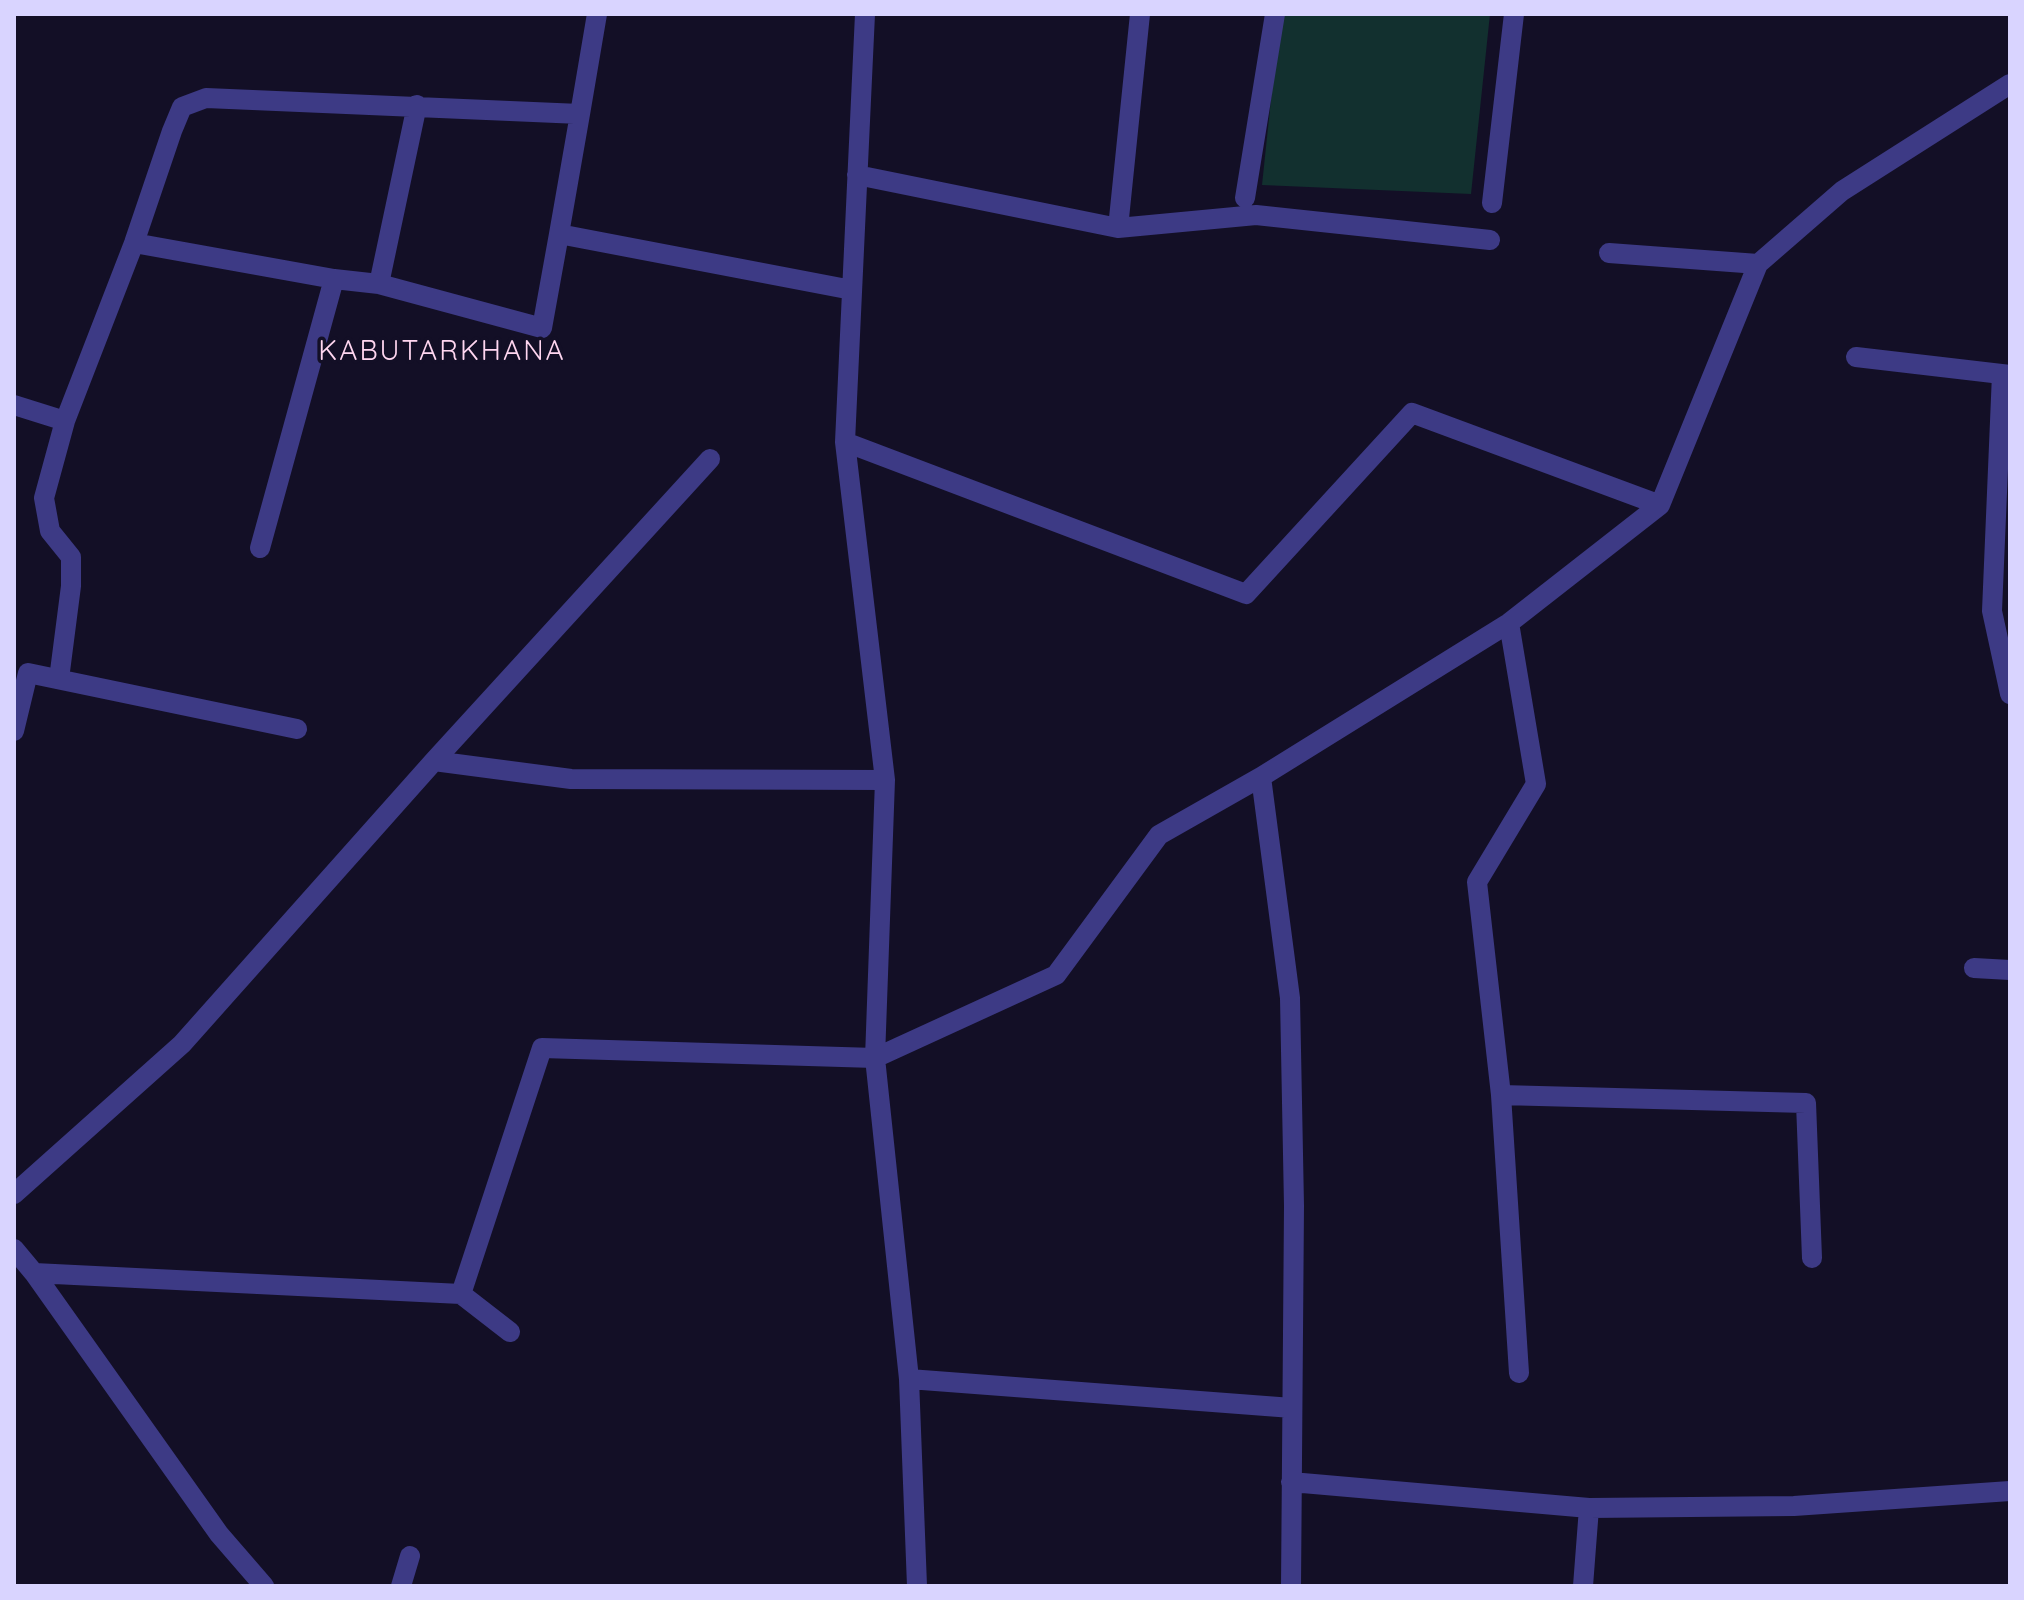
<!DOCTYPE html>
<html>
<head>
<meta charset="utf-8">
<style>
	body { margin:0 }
	#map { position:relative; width:2024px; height:1600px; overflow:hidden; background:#130f26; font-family:Quicksand,sans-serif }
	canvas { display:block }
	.frame { position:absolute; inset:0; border:16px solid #d9d4ff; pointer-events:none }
</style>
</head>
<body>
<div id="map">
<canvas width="2024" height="1600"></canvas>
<div class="frame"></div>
</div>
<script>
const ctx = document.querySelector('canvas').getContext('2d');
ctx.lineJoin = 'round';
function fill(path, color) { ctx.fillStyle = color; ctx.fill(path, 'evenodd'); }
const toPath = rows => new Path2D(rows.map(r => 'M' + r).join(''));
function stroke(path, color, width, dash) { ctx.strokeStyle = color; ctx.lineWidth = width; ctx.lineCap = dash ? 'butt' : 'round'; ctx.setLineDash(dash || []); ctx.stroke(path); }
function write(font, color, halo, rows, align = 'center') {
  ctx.font = font + ' Quicksand,sans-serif'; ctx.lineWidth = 7; ctx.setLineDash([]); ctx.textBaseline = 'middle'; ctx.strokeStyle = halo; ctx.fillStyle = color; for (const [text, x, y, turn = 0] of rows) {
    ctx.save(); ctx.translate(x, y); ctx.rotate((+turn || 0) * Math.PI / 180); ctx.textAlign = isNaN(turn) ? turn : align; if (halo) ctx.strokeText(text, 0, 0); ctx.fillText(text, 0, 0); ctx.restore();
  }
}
const green = toPath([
	[1280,14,1490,14,1471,194,1262,185]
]);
const minor = toPath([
	[865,14,845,442,885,780,875,1058,909,1379,917,1586],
	[580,114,597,14],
	[857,175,1118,228,1256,215,1490,240],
	[1245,198,1275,14],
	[1492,203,1514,14],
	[1118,228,1140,14],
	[134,243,334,279,379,284,542,328,559,234],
	[1609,253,1758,264],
	[379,284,417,105],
	[1856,357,2010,375],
	[2002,374,1992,611,2010,694],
	[14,405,65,421,134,243,172,131,182,107,206,98,580,114,559,234,852,290],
	[845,442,1246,594,1412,413,1660,505],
	[260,548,334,279],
	[1509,623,1536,784,1477,882,1501,1095,1519,1373],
	[59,679,71,586,71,557,50,531,44,498,65,421],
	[14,731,28,673,297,729],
	[434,761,571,779,885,780],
	[1261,777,1290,998,1294,1206,1291,1586],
	[1974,968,2010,970],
	[1501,1095,1806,1103,1812,1258],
	[14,1194,182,1044,434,761,710,459],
	[14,1249,34,1273,219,1534,264,1586],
	[34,1273,461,1294,542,1048,875,1058,1056,975,1159,835,1261,777,1509,623,1660,505,1758,264,1842,191,2010,84],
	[461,1294,510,1332],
	[909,1379,1292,1408],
	[1291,1482,1589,1508,1794,1506,2010,1491],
	[401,1586,410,1556],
	[1583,1586,1589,1508]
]);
const neighbourhoodNames = [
	["KABUTARKHANA",442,352]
];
fill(green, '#12302f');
stroke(minor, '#3d3a85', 20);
ctx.letterSpacing = '2px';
write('28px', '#ffd6f0', '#130f26', neighbourhoodNames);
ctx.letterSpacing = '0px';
</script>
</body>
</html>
